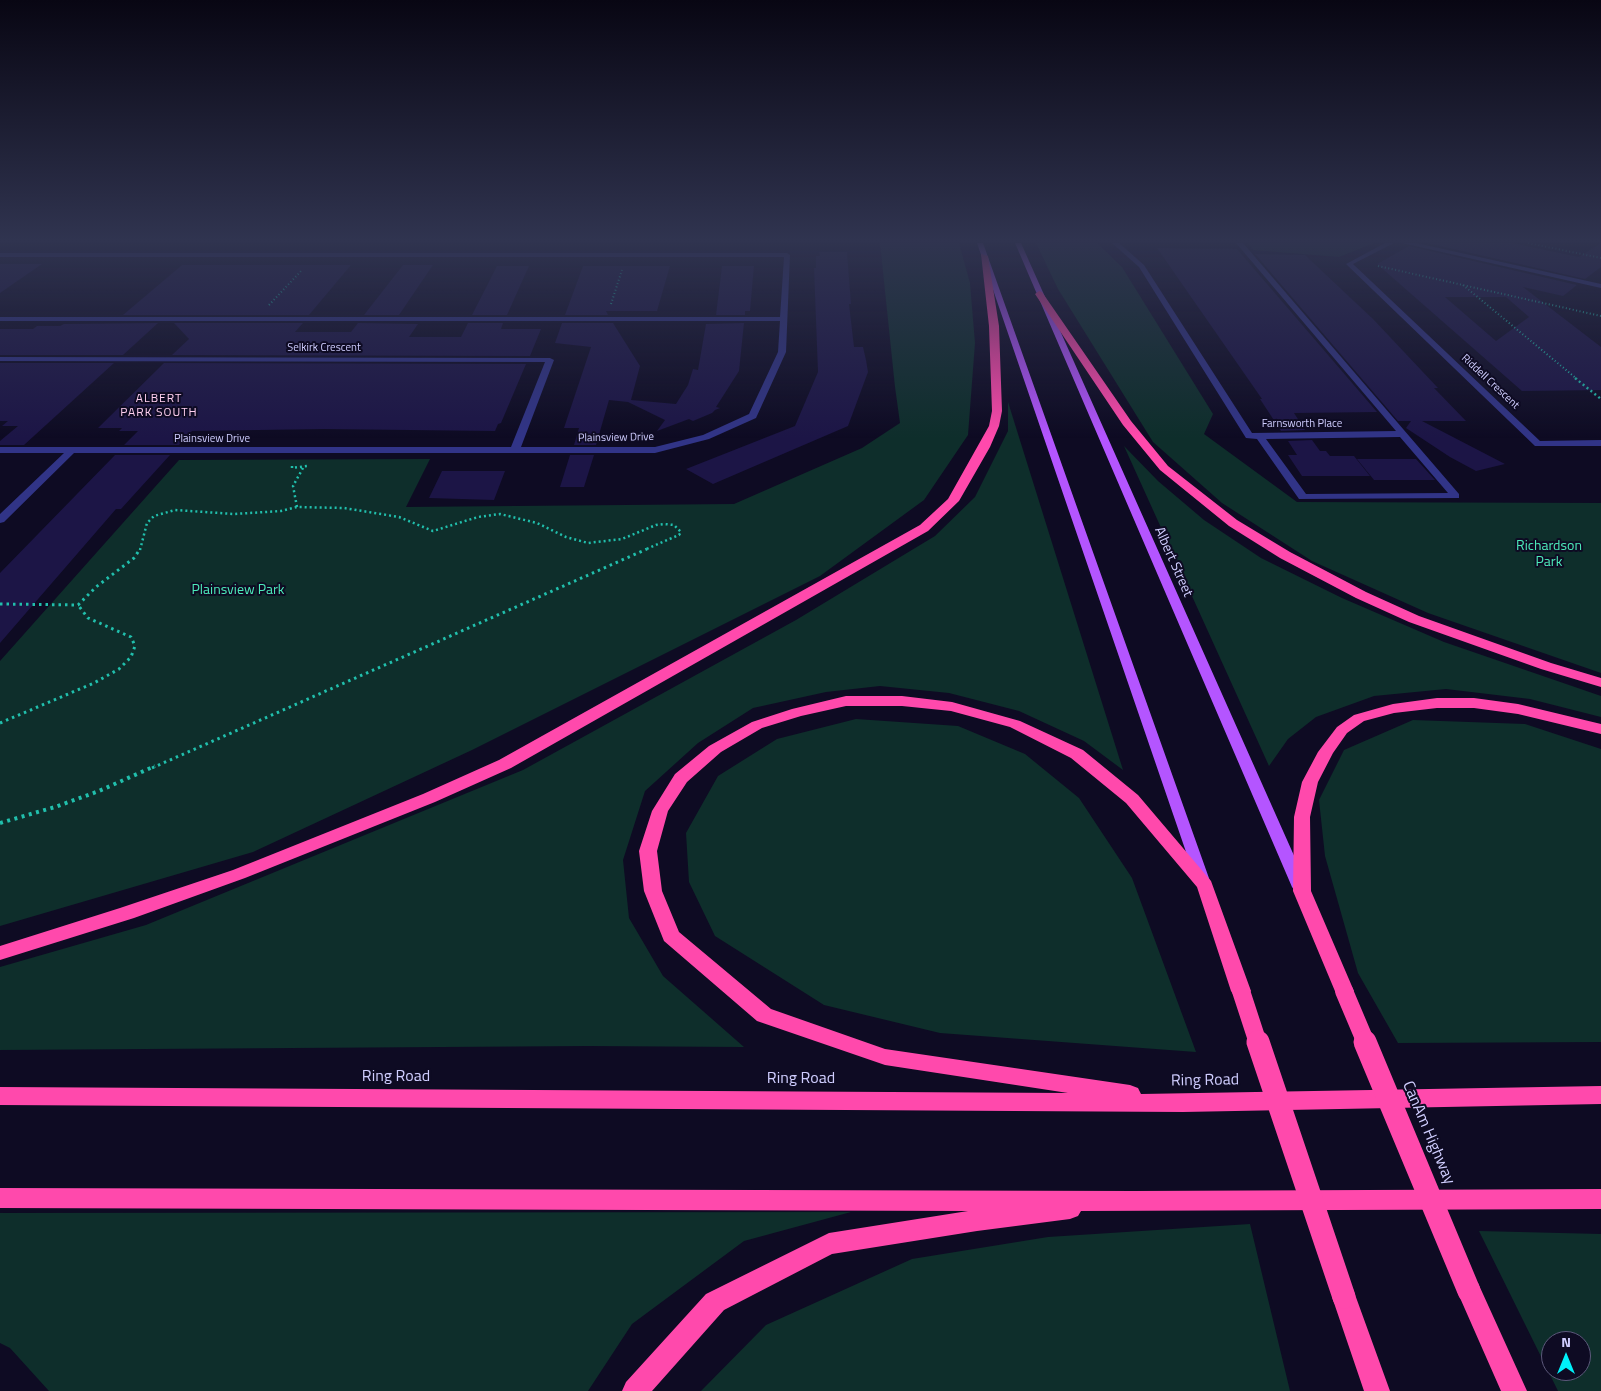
<!DOCTYPE html>
<html>
<head>
<meta charset="utf-8">
<style>
	body { margin:0 }
	#map { position:relative; width:1601px; height:1391px; overflow:hidden; background:#0e0b23; font-family:"Titillium Web",sans-serif }
	canvas { display:block }
	.north { position:absolute; left:1541px; top:1331px; width:50px; height:50px; box-sizing:border-box; background:#0e0b23; border:1px solid #5c597b; border-radius:50%; rotate:0deg; font-size:14px; font-weight:700; line-height:20px; text-align:center; color:#d0ceff }
	.north::after { content:''; display:block; margin:auto; width:18px; height:22px; background:#00f0f9; clip-path:polygon(50% 0,100% 100%,50% 72%,0 100%) }
</style>
</head>
<body>
<div id="map">
<canvas width="1601" height="1391"></canvas>
<div class="north">N</div>
</div>
<script>
const ctx = document.querySelector('canvas').getContext('2d');
ctx.lineJoin = 'round';
function fill(path, color) { ctx.fillStyle = color; ctx.fill(path, 'evenodd'); }
const toPath = rows => new Path2D(rows.map(r => 'M' + r).join(''));
function stroke(path, color, width, dash) { ctx.strokeStyle = color; ctx.lineWidth = width; ctx.lineCap = dash ? 'butt' : 'round'; ctx.setLineDash(dash || []); ctx.stroke(path); }
function write(font, color, halo, rows, align = 'center') {
  ctx.font = font + ' "Titillium Web",sans-serif'; ctx.lineWidth = 4; ctx.setLineDash([]); ctx.textBaseline = 'middle'; ctx.strokeStyle = halo; ctx.fillStyle = color; for (const [text, x, y, turn = 0] of rows) {
    ctx.save(); ctx.translate(x, y); ctx.rotate((+turn || 0) * Math.PI / 180); ctx.textAlign = isNaN(turn) ? turn : align; if (halo) ctx.strokeText(text, 0, 0); ctx.fillText(text, 0, 0); ctx.restore();
  }
}
const green = toPath([
	[880,243,959,243,970,283,975,343,968,435,924,500,820,576,472,750,253,852,0,926,0,661,179,460,430,459,406,507,734,504,862,448,900,423,895,387],
	[1036,243,1097,243,1122,267,1213,414,1204,434,1297,502,1601,503,1601,673,1428,613,1312,561,1222,503,1153,442,1058,289],
	[1248,243,1374,243,1339,257,1253,250],
	[1008,402,1123,770,1084,741,1019,711,949,693,880,686,826,692,753,708,698,743,645,791,623,860,629,918,663,976,744,1047,588,1046,0,1050,0,967,146,925,523,770,796,620,935,536,975,497,1008,431],
	[1124,446,1158,481,1204,520,1261,558,1342,598,1444,642,1601,696,1601,717,1530,699,1446,689,1374,696,1316,717,1288,739,1269,766],
	[856,719,958,726,1025,754,1079,798,1132,878,1196,1052,940,1033,824,1005,715,936,689,882,686,833,718,776,777,739],
	[1413,720,1525,724,1601,749,1601,1042,1398,1043,1358,973,1325,856,1319,800,1344,750],
	[851,1212,744,1241,632,1324,588,1391,49,1391,10,1348,0,1343,0,1213],
	[1250,1224,1290,1391,701,1391,766,1325,912,1259,1048,1237],
	[1479,1231,1601,1234,1601,1391,1558,1391],
	[1551,1341,1581,1341,1581,1371,1551,1371]
]);
const building = toPath([
	[1427,243,1512,243,1579,257,1601,243,1601,267,1585,279],
	[1409,246,1577,285,1563,296,1523,287,1601,347,1601,390,1522,391,1377,264],
	[1445,297,1506,297,1529,317,1496,341],
	[1157,248,1237,249,1377,412,1294,413,1305,430,1281,431,1260,399,1262,399],
	[819,252,847,252,851,304,849,304,854,347,863,347,866,360,868,372,848,426,713,484,686,469,795,426,818,372,814,268,816,268,816,256,820,256],
	[1255,254,1305,255,1373,319,1438,388,1434,388,1466,421,1422,421,1505,464,1476,471,1450,457,1406,428,1411,421,1398,421],
	[0,264,42,264,0,293],
	[182,265,351,265,309,315,123,315],
	[403,265,433,265,399,315,364,315],
	[497,266,529,266,507,315,472,315],
	[583,266,670,266,657,311,606,311,608,315,565,315],
	[722,266,754,266,750,311,745,311,745,315,716,315],
	[158,323,123,355,0,355,0,329,33,329,37,326,60,326,64,324],
	[174,323,303,323,295,332,351,332,358,323,418,324,409,337,461,337,468,323,503,323,501,329,541,329,530,356,172,355,189,339],
	[562,323,613,323,640,366,631,400,676,404,688,385,693,369,698,370,706,324,744,323,739,371,716,407,720,408,715,410,712,413,693,421,689,419,657,431,665,420,628,402,609,400,596,445,574,445,579,428,564,428,591,347,555,343],
	[0,363,114,363,24,445,0,445,0,441,18,426,2,426,8,421,0,421],
	[164,363,526,364,501,423,498,424,495,431,324,429,192,431,179,445,124,445,138,431,119,431,122,428,98,428],
	[1312,440,1320,451,1326,451,1330,456,1354,456,1370,476,1302,476,1288,455,1297,455,1288,441],
	[115,455,170,455,121,509,116,509,0,643,0,573],
	[570,455,594,455,584,487,560,487],
	[1357,459,1416,459,1435,480,1374,480],
	[442,471,505,471,494,500,429,498]
]);
const pathFar3 = toPath([
	[1528,243,1601,258],
	[1378,266,1601,316],
	[1463,285,1577,379],
	[611,304,622,270],
	[269,305,302,270]
]);
const pathFar2 = toPath([
	[1575,378,1601,399],
	[292,466,292,468,307,466],
	[297,507,293,486,303,468],
	[140,550,147,523,154,516,175,510,234,514,281,511,297,507,344,508,399,517,433,531,478,517,500,514,537,523,566,537,588,543,622,539,656,525,664,524,674,525,681,532,679,535,644,550]
]);
const pathFar1 = toPath([
	[0,604,78,605,96,587,134,558,140,549],
	[0,723,94,683,119,669,131,657,135,646,131,637,88,618,78,605],
	[152,768,647,549]
]);
const path = toPath([
	[0,823,55,807,99,791,155,766]
]);
const minor = toPath([
	[1112,243,1119,243,1144,265,1252,433,1396,431,1236,243,1243,243,1459,494,1459,498,1299,499,1257,439,1246,438,1139,267,1112,243],
	[1400,437,1448,493,1306,494,1266,439,1400,437],
	[1385,243,1394,243,1353,264,1540,441,1601,440,1601,446,1535,446,1346,264,1385,243],
	[1402,243,1416,243,1601,284,1601,288,1402,243],
	[0,253,787,253,790,255,786,352,756,418,709,439,655,453,74,453,4,522,0,523,0,514,64,453,0,453,0,447,511,447,545,362,0,361,0,357,550,358,554,360,521,447,655,447,703,435,749,414,778,352,780,321,0,321,0,317,780,317,784,257,0,257,0,253]
]);
const major = toPath([
	[977,243,983,243,1210,881,1208,885,1203,886,1198,885,1196,881,977,243],
	[1015,243,1021,243,1308,887,1305,891,1300,892,1295,891,1292,887,1015,243]
]);
const highway = toPath([
	[981,254,988,256,999,326,1002,411,999,426,990,447,959,501,928,531,511,768,435,802,245,878,134,918,0,960,0,946,120,908,233,870,423,794,499,760,920,525,948,499,989,426,992,411,989,326,981,254],
	[1039,291,1042,292,1131,421,1168,466,1237,520,1290,552,1366,592,1419,616,1551,663,1601,678,1601,687,1541,669,1409,622,1356,598,1280,558,1229,526,1160,470,1123,425,1035,294,1039,291],
	[846,696,902,696,952,702,1020,721,1083,750,1138,795,1211,881,1251,991,1248,996,1241,999,1234,996,1231,991,1197,887,1126,803,1071,758,1010,727,951,711,902,706,846,706,801,716,762,728,721,752,687,782,668,811,657,851,662,891,679,932,771,1009,885,1049,1130,1085,1138,1088,1141,1094,1601,1086,1601,1104,1183,1112,0,1105,0,1087,1068,1093,885,1065,757,1021,664,941,644,891,639,851,652,811,675,774,709,746,752,722,792,709,846,696],
	[1437,698,1474,698,1518,704,1601,724,1601,734,1518,714,1474,708,1437,708,1394,713,1364,721,1347,733,1333,753,1318,782,1310,817,1311,891,1354,991,1351,996,1344,999,1337,996,1293,891,1294,817,1302,782,1318,752,1337,727,1354,715,1393,704,1437,698],
	[0,1188,1135,1191,1601,1189,1601,1209,1081,1211,1078,1216,1070,1219,977,1231,832,1254,724,1310,652,1391,622,1391,626,1382,706,1294,829,1233,968,1211,0,1208,0,1188],
	[1469,1279,1478,1283,1527,1391,1501,1391,1457,1291,1460,1283,1469,1279],
	[1344,1285,1353,1289,1390,1391,1364,1391,1332,1297,1335,1289,1344,1285]
]);
const highwayBridgeFar1 = toPath([
	[1241,991,1258,1043],
	[1344,991,1366,1043]
]);
const highwayBridge = toPath([
	[1258,1042,1344,1297],
	[1365,1042,1469,1291]
]);
const farStreetnames = [
	["Selkirk Crescent",324,348],
	["Riddell Crescent",1490,382,43],
	["Farnsworth Place",1302,424],
	["Plainsview Drive",616,438,-1],
	["Plainsview Drive",212,439]
];
const farNeighbourhoodnames = [
	["ALBERT",159,399],
	["PARK SOUTH",159,413]
];
const parkNames = [
	["Richardson",1549,547],
	["Park",1549,563],
	["Plainsview Park",238,591]
];
const streetNames = [
	["Albert Street",1173,562,66]
];
const nearStreetnames = [
	["Ring Road",396,1077],
	["Ring Road",801,1079],
	["Ring Road",1205,1081,-1],
	["CanAm Highway",1428,1133,67]
];
fill(green, '#0e2e2b');
fill(building, '#1c1546');
stroke(pathFar3, '#21bfac', 2, [1, 2.5]);
stroke(pathFar2, '#21bfac', 2.5, [2, 3]);
stroke(pathFar1, '#21bfac', 3, [2.5, 4]);
stroke(path, '#21bfac', 4, [3, 4.5]);
fill(minor, '#313487');
fill(major, '#b455ff');
fill(highway, '#ff49ac');
stroke(highwayBridgeFar1, '#ff49ac', 18);
stroke(highwayBridge, '#ff49ac', 23);
const sky = ctx.createLinearGradient(0, 0, 0, 438);
sky.addColorStop(0, '#080613');
sky.addColorStop(0.55, '#303450');
sky.addColorStop(1, '#30345000');
ctx.fillStyle = sky;
ctx.fillRect(0, 0, 1601, 438);
write('11px', '#d0ceff', '#0e0b23', farStreetnames);
ctx.letterSpacing = '1px';
write('12px', '#ffd0f1', '#0e0b23', farNeighbourhoodnames);
ctx.letterSpacing = '0px';
write('14px', '#4debba', '#0e0b23', parkNames);
write('14px', '#d0ceff', '#0e0b23', streetNames);
write('16px', '#d0ceff', '#0e0b23', nearStreetnames);
</script>
</body>
</html>
